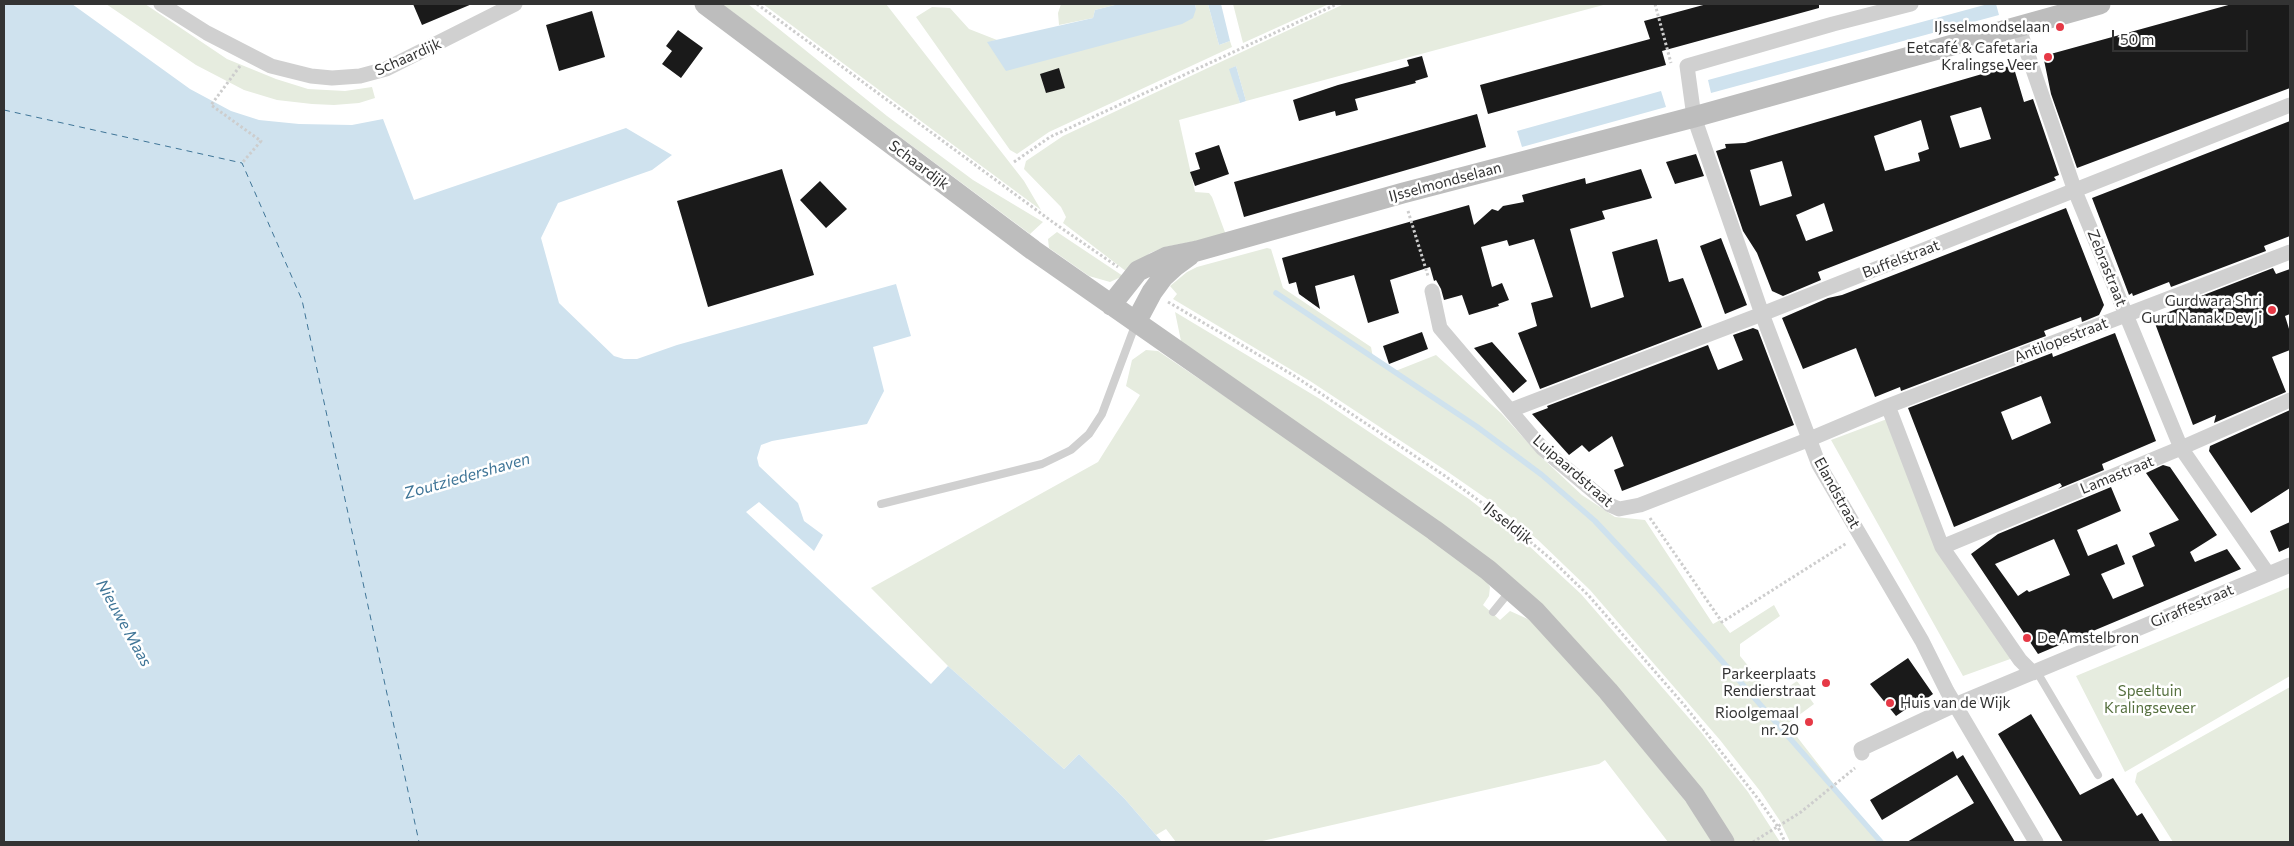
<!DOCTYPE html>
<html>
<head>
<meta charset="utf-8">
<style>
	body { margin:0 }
	#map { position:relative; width:2294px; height:846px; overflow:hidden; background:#fff; font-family:Commissioner,sans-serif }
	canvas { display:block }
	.frame { position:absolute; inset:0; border:5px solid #333; pointer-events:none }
	.scale { position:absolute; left:2112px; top:30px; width:136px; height:22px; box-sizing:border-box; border:2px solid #333; border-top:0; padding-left:6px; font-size:15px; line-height:18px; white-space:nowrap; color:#333; -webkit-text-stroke:4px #fff; paint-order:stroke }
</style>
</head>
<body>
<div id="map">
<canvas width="2294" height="846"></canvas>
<div class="frame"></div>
<div class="scale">50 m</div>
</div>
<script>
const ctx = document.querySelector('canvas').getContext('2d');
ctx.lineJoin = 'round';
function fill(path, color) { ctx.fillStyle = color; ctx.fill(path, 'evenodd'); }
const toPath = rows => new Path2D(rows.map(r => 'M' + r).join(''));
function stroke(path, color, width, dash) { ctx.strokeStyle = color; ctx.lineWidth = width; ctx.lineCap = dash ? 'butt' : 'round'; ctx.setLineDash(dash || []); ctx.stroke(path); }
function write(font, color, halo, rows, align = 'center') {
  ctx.font = font + ' Commissioner,sans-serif'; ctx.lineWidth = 5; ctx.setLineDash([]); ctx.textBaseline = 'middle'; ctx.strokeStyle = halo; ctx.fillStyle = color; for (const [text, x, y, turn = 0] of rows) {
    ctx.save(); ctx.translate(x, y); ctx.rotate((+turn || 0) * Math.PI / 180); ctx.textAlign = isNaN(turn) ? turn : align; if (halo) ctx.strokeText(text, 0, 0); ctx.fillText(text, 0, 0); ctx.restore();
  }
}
const green = toPath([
	[106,4,145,4,227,59,276,79,308,89,345,91,372,87,375,98,359,103,334,105,312,104,277,100,244,90,196,65],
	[722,4,748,4,887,116,973,180,1043,222,1030,234],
	[763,4,886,4,1024,181,1041,210],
	[1061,4,1119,4,1095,10,1093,18,1059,25,1058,13],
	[1195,4,1208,4,1219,45,1230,41,1232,47,1049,132,1017,154,1010,150,916,17,932,7,950,8,969,29,997,40,987,42,1196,9],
	[1233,4,1329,4,1243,43],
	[1344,4,1607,4,1246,101,1236,66,1230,69,1240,103,1179,120,1195,192,1209,193,1212,197,1226,235,1165,247,1150,253,1127,272,1063,223,1066,217,1061,207,1024,169,1026,161,1063,136],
	[1057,232,1123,276,1110,282,1089,276,1049,248,1048,239],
	[1267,248,1271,249,1283,288,1371,347,1373,358,1389,370,1398,370,1436,355,1501,413,1541,457,1582,495,1615,517,1645,520,1713,624,1720,620,1730,633,1774,605,1780,616,1740,644,1740,656,1774,697,1797,681,1814,704,1787,724,1879,842,1790,842,1780,821,1760,791,1720,740,1590,590,1538,540,1497,506,1448,472,1310,381,1173,299,1177,294,1170,286,1187,272,1197,267],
	[1175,312,1320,399,1469,499,1528,545,1581,594,1701,732,1748,792,1780,842,1734,842,1566,631,1181,341],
	[1146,350,1158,351,1344,477,1485,579,1490,587,1489,596,1483,605,1500,620,1510,611,1530,620,1595,690,1691,808,1712,842,1668,842,1605,760,1599,764,1258,842,1176,842,1166,829,1156,835,1124,798,1079,754,1064,769,948,666,871,588,1098,462,1140,395,1126,386,1132,360],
	[1887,419,1937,548,2013,658,1963,676,1831,440],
	[2290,587,2290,676,2125,772,2076,676],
	[2290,687,2290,842,2173,842,2135,782,2137,773]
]);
const water = toPath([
	[4,4,72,4,190,89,231,111,259,120,299,124,352,125,383,119,414,200,626,128,672,155,652,170,558,203,541,238,559,303,614,356,624,359,637,359,677,345,896,284,911,336,873,347,884,391,867,424,772,441,761,445,757,458,759,466,798,503,804,521,823,535,814,551,759,502,746,512,931,684,948,666,1064,769,1079,754,1124,798,1162,842,4,842],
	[1119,4,1195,4,1196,9,1193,18,1182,24,1006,71,987,42,1093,18,1095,10],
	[1208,4,1221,4,1230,41,1219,45],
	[1988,4,1996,4,1999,15,1711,93,1708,80],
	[1236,66,1246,101,1240,103,1229,69],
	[1661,91,1666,107,1522,147,1517,131]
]);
const stream = toPath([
	[1276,293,1476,426,1542,475,1595,521,1656,586,1881,842]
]);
const ferry = toPath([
	[4,110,242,163,302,300,419,842]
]);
const building = toPath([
	[413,4,472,4,422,25],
	[1707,4,1819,4,1819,8,1662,51,1666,65,1488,114,1480,85,1650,39,1644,21],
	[2232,4,2290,4,2290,88,2077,168,2051,94,2044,60,2047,55],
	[592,11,605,57,559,71,546,25],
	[678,30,703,48,681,78,662,64,672,51,666,46],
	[1422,56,1428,77,1415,81,1416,83,1355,99,1358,110,1336,116,1335,111,1299,121,1293,100,1338,85,1409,66,1407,60],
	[2013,65,2024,102,2033,99,2059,175,2054,177,2056,180,1818,272,1821,280,1783,296,1772,291,1757,253,1743,231,1716,151,1726,148,1725,144,1745,143],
	[1981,107,1991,139,1960,148,1950,116],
	[1921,120,1929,149,1918,153,1920,161,1885,171,1874,136],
	[1782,161,1792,196,1760,206,1750,170],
	[1824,203,1833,231,1806,241,1796,215],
	[1059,68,1065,88,1046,93,1040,74],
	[1477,114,1486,147,1244,217,1234,182],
	[2290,121,2290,236,2264,246,2266,251,2171,287,2169,282,2133,296,2132,293,2129,295,2092,198],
	[1219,145,1229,174,1195,186,1190,172,1200,169,1195,153],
	[1696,154,1704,176,1675,184,1666,162],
	[782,169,814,275,708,307,677,201],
	[1641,169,1652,198,1602,211,1605,219,1570,229,1591,308,1624,297,1612,252,1657,239,1669,282,1683,278,1702,327,1540,389,1518,333,1537,326,1531,303,1553,297,1534,239,1509,246,1507,240,1481,247,1492,287,1502,283,1509,300,1498,304,1499,306,1469,315,1462,295,1444,300,1441,289,1436,280,1434,281,1430,267,1390,280,1399,313,1368,323,1354,275,1315,286,1320,309,1299,294,1296,282,1289,284,1282,258,1469,205,1474,225,1492,209,1498,211,1503,206,1524,202,1522,195,1585,178,1586,184],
	[820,181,847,209,826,228,800,200],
	[2066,208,2104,305,2099,315,2082,322,2081,317,2044,331,2046,336,1901,391,1900,387,1875,397,1856,348,1803,369,1782,318,1828,298,1842,295],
	[1721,238,1747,305,1725,314,1700,246],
	[2273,268,2276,274,2290,269,2290,314,2285,316,2290,332,2290,350,2272,357,2286,392,2214,423,2216,415,2193,425,2153,318,2179,308,2178,305],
	[1753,328,1758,330,1794,425,1622,491,1614,470,1624,466,1612,436,1589,452,1582,445,1569,455,1532,414,1548,408,1547,406,1708,345,1718,370,1743,360,1733,335],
	[1422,332,1428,349,1389,364,1383,346],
	[2115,333,2156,441,2102,464,2104,470,2058,489,2062,486,2060,483,1954,527,1908,408,2052,353,2053,357],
	[2041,396,2051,423,2012,440,2001,412],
	[1492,342,1527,381,1513,393,1474,348],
	[2290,410,2290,488,2251,513,2209,451,2210,446],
	[2163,465,2170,467,2217,535,2190,552,2195,562,2227,549,2241,569,2038,654,1971,554,1998,534,2111,487,2121,511,2077,530,2088,556,2117,544,2125,564,2101,574,2113,599,2144,586,2132,556,2155,546,2149,533,2179,520,2146,473],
	[2054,539,2070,575,2029,592,2027,590,2018,596,1995,564],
	[2290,522,2290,547,2279,552,2270,531],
	[1908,658,1933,694,1911,710,1909,707,1896,716,1870,684],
	[2031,714,2080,795,2113,778,2137,816,2142,813,2160,842,2063,842,1998,734],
	[1953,751,1957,759,1963,755,2015,842,1907,842,1974,803,1957,775,1882,820,1870,800]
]);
const path = toPath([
	[757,4,1054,223,1118,267],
	[1655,4,1671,63],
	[240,66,211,105,261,141,242,163],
	[1014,162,1050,137,1337,4],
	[1408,211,1428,276],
	[1168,302,1293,375,1445,476,1496,513,1552,560,1589,596,1685,706,1759,800,1778,827,1785,842],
	[1650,518,1722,622,1847,543],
	[1753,842,1801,812,1855,768]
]);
const lane = toPath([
	[881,504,1042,464,1071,450,1089,434,1102,414,1136,323],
	[1493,612,1510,591],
	[2037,672,2098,775]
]);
const street = toPath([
	[161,4,207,33,271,66,311,76,332,78,360,76,386,69,515,4],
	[1911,4,1833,24,1687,66,1694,117,1762,314,1819,465,1922,641,1947,691,2036,842],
	[2018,26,2075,191,2181,448,2268,574],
	[1432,291,1440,328,1542,448,1610,505,1619,509,1640,505,1810,439,1888,406,2290,252],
	[1888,406,1942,547,2020,660,2033,673],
	[1511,410,1762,314,2290,105],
	[1942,547,2181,448,2290,400],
	[1862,753,1861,749,1955,705,2290,565]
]);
const secondary = toPath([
	[705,4,1033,250,1434,530,1488,570,1536,612,1608,691,1694,795,1724,842],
	[1111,305,1138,271,1167,257,1197,251,1403,193,1694,117,2100,4],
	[1136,322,1152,292,1163,277,1175,266,1190,255]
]);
const markers = [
	[2060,27,5,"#e63946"],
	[2048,57,5,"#e63946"],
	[2272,310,5,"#e63946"],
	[2027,638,5,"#e63946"],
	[1826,683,5,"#e63946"],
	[1890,703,5,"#e63946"],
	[1809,722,5,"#e63946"]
];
const poiNames = [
	["IJsselmondselaan",2050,27],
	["Eetcafé & Cafetaria",2038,48],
	["Kralingse Veer",2038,65],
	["Gurdwara Shri",2262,301],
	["Guru Nanak Dev Ji",2262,318],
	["De Amstelbron",2037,638,"left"],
	["Parkeerplaats",1816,674],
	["Rendierstraat",1816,691],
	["Huis van de Wijk",1900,703,"left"],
	["Rioolgemaal",1799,713],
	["nr. 20",1799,730]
];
const streetNames = [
	["Schaardijk",408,57,-24],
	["Schaardijk",919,165,37],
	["IJsselmondselaan",1445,182,-15],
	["Buffelstraat",1901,259,-21],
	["Zebrastraat",2107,268,68],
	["Antilopestraat",2061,340,-21],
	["Luipaardstraat",1573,471,41],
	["Lamastraat",2117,475,-22],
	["Elandstraat",1837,493,61],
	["IJsseldijk",1508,523,38],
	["Giraffestraat",2192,606,-23]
];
const parkNames = [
	["Speeltuin",2150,691],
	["Kralingseveer",2150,708]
];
const waterNames = [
	["Zoutziedershaven",467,476,-16],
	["Nieuwe Maas",124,623,61]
];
fill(green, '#e6ecdf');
fill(water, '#cfe2ee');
stroke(stream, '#cfe2ee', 5.5);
stroke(ferry, '#3f7597', 1, [6, 5]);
fill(building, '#1a1a1a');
stroke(path, '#cdcdcd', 3, [2.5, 2.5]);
stroke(lane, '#d0d0d0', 8);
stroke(street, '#d0d0d0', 15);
stroke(secondary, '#bdbdbd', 21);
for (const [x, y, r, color] of markers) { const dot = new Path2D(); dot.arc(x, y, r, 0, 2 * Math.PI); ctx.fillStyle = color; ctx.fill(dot); stroke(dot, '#fff', 2); }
write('15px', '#333', '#fff', poiNames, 'right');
write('15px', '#333', '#fff', streetNames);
write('15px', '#56703f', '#fff', parkNames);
write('italic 16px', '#3f7597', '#fff', waterNames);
</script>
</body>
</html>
